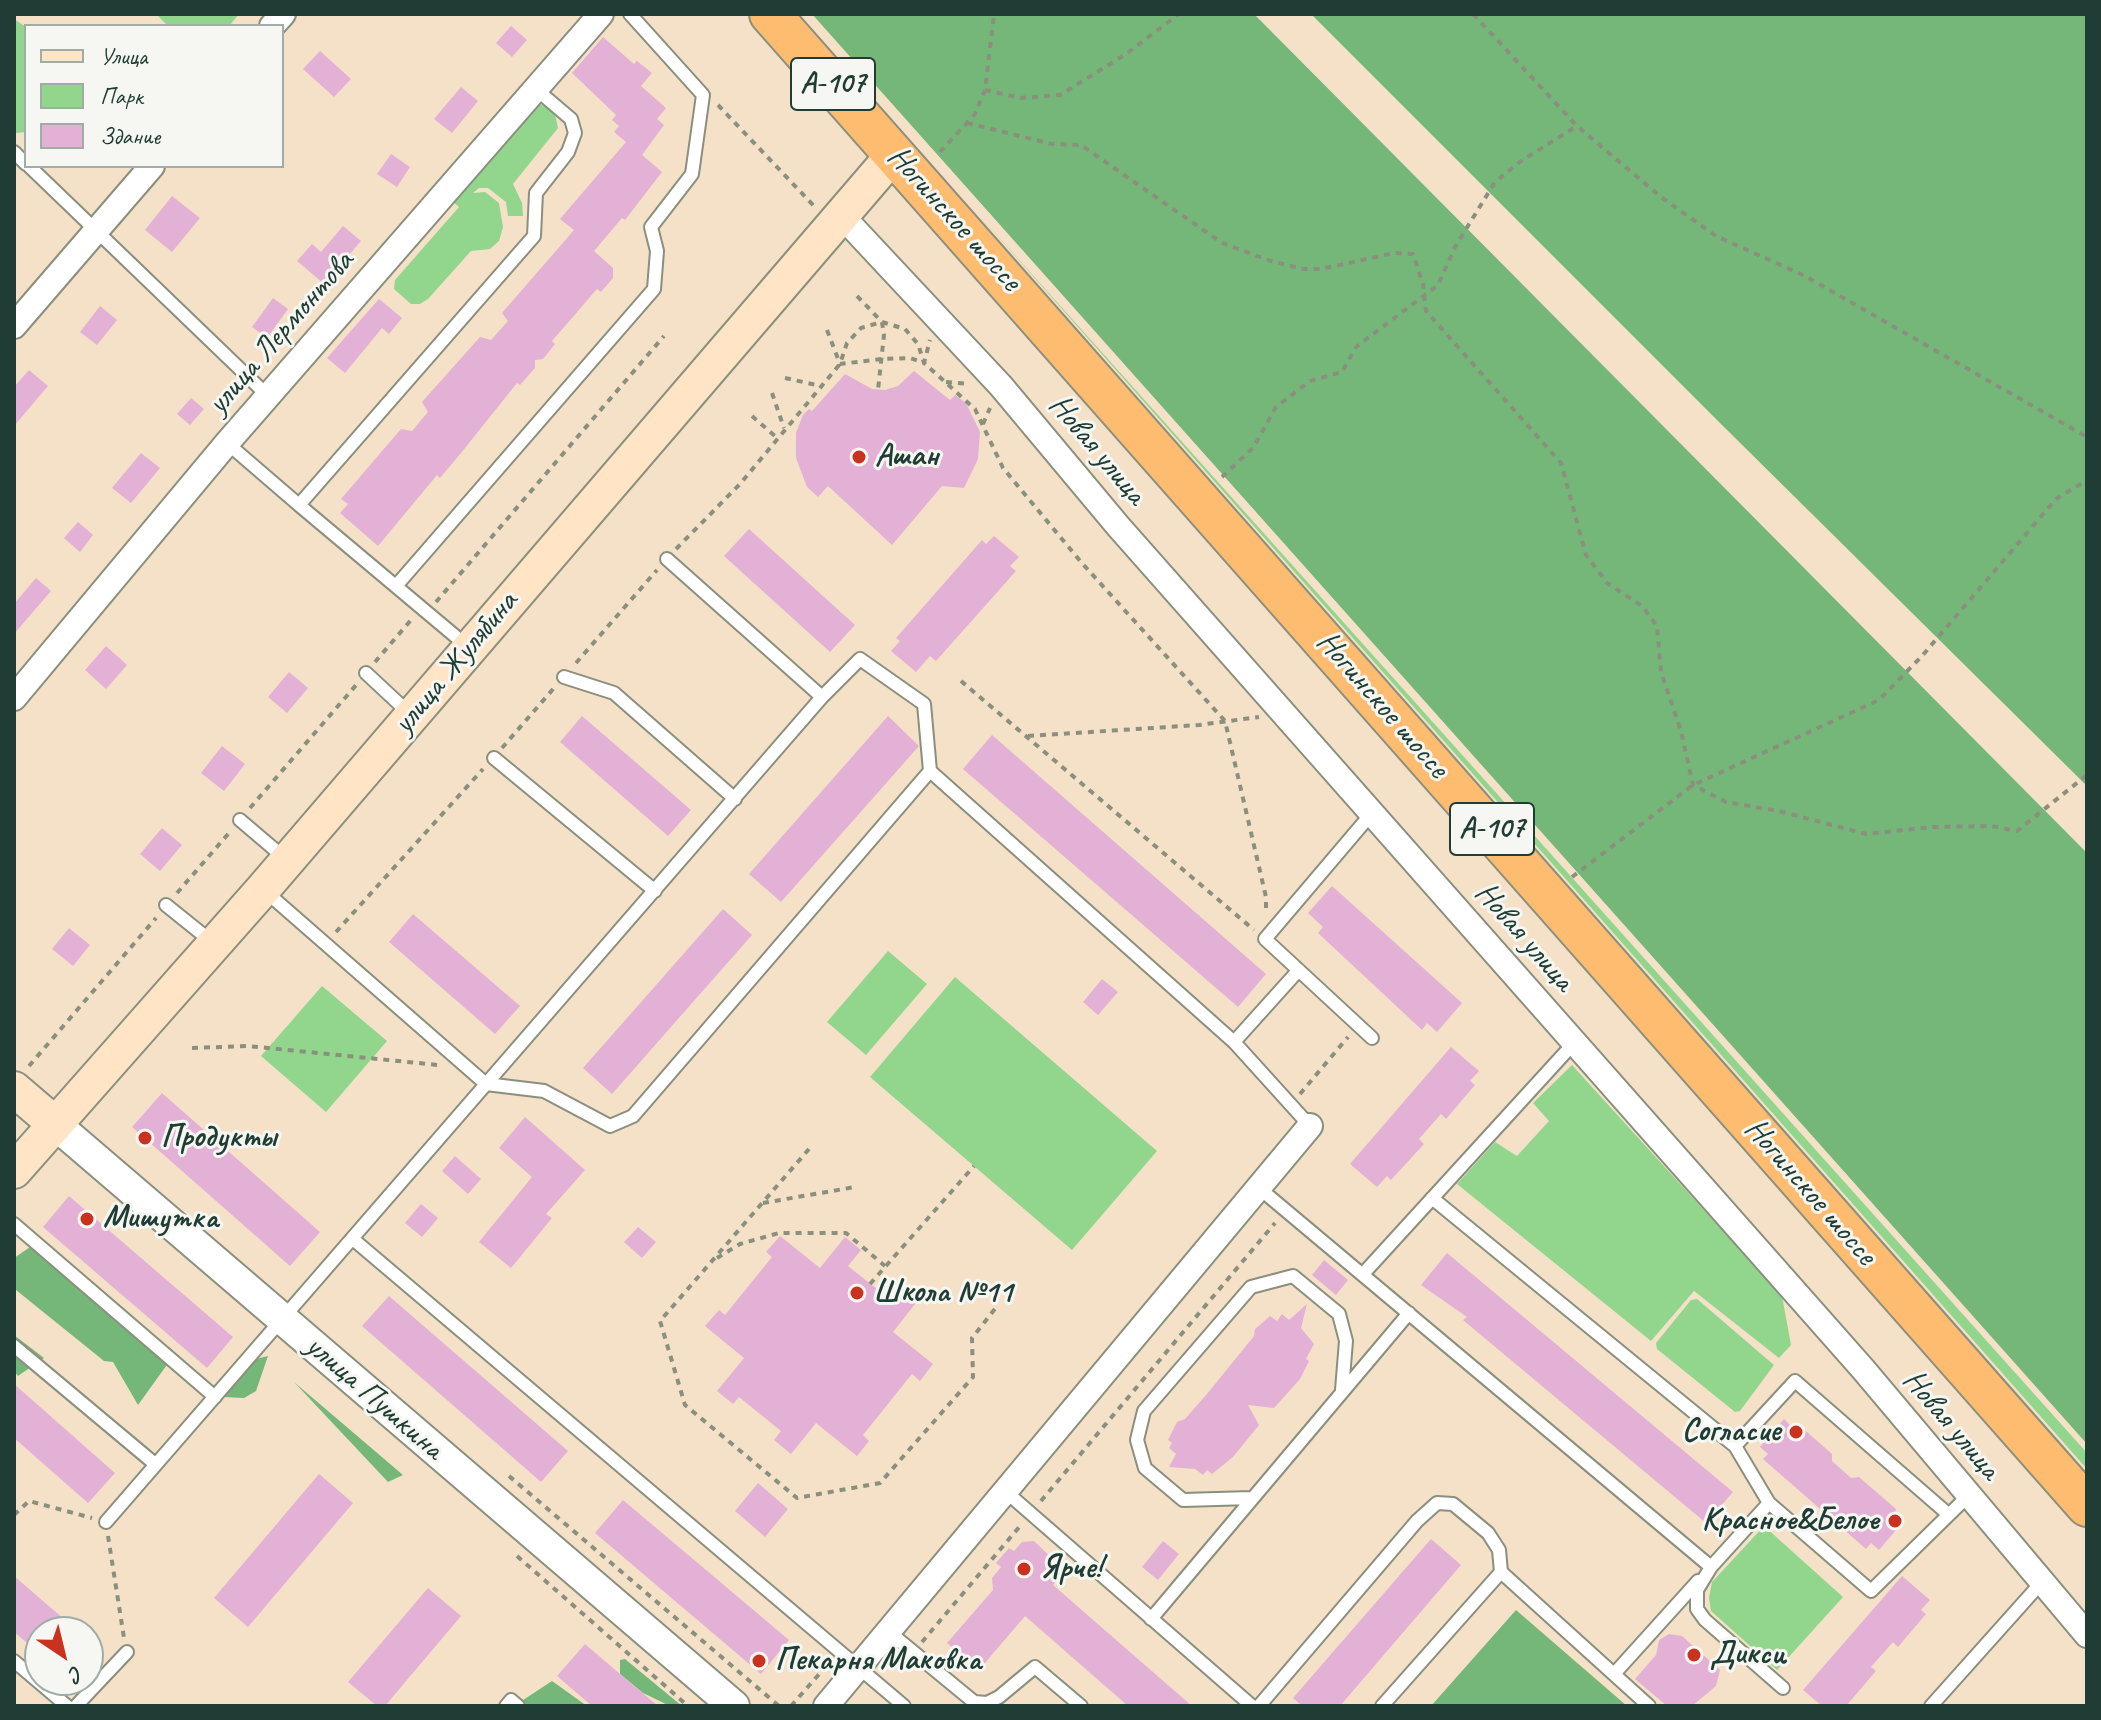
<!DOCTYPE html>
<html>
<head>
<meta charset="utf-8">
<style>
	body { margin:0 }
	#map { position:relative; width:2101px; height:1720px; overflow:hidden; background:#f4e1c8; font-family:Caveat,sans-serif }
	canvas { display:block }
	.frame { position:absolute; inset:0; border:16px solid #1f3d34; pointer-events:none }
	.legend { position:absolute; left:24px; top:24px; width:260px; height:144px; box-sizing:border-box; background:#f6f6f2; border:2px solid #a0aca6; margin:0; padding:10px 14px; list-style:none; font-size:24px; color:#1f3d34 }
	.legend li { display:flex; align-items:center; gap:16px; height:40px }
	.legend b { width:40px; border:2px solid #a0aca6 }
	.north { position:absolute; left:24px; top:1616px; width:80px; height:80px; box-sizing:border-box; background:#f6f6f2; border:2px solid #a0aca6; border-radius:50%; rotate:145deg; font-size:22px; font-weight:700; line-height:32px; text-align:center; color:#1f3d34 }
	.north::after { content:''; display:block; margin:auto; width:28px; height:36px; background:#c8321e; clip-path:polygon(50% 0,100% 100%,50% 72%,0 100%) }
</style>
</head>
<body>
<div id="map">
<canvas width="2101" height="1720"></canvas>
<div class="frame"></div>
<ul class="legend">
<li><b style="height:10px;background:#ffe4c6"></b>Улица</li>
<li><b style="height:22px;background:#92d68e"></b>Парк</li>
<li><b style="height:22px;background:#e3b1d5"></b>Здание</li>
</ul>
<div class="north">С</div>
</div>
<script>
const ctx = document.querySelector('canvas').getContext('2d');
ctx.lineJoin = 'round';
function fill(path, color) { ctx.fillStyle = color; ctx.fill(path, 'evenodd'); }
const toPath = rows => new Path2D(rows.map(r => 'M' + r).join(''));
function stroke(path, color, width, dash) { ctx.strokeStyle = color; ctx.lineWidth = width; ctx.lineCap = dash ? 'butt' : 'round'; ctx.setLineDash(dash || []); ctx.stroke(path); }
function write(font, color, halo, rows, align = 'center') {
  ctx.font = font + ' Caveat,sans-serif'; ctx.lineWidth = 6; ctx.setLineDash([]); ctx.textBaseline = 'middle'; ctx.strokeStyle = halo; ctx.fillStyle = color; for (const [text, x, y, turn = 0] of rows) {
    ctx.save(); ctx.translate(x, y); ctx.rotate((+turn || 0) * Math.PI / 180); ctx.textAlign = isNaN(turn) ? turn : align; if (halo) ctx.strokeText(text, 0, 0); ctx.fillText(text, 0, 0); ctx.restore();
  }
}
const green = toPath([
	[156,14,239,14,229,26,168,26],
	[14,19,26,27,26,132,16,133],
	[539,104,554,110,558,128,513,184,522,203,523,216,508,216,506,202,488,188,479,188,473,193,485,192,499,203,503,227,499,241,490,249,471,251,428,299,420,304,411,304,394,289,395,280,459,207,450,199,532,106],
	[979,215,2087,1453,2087,1469],
	[888,951,927,984,866,1055,827,1022],
	[955,977,1157,1151,1072,1250,870,1077],
	[322,986,387,1041,326,1112,261,1056],
	[1572,1065,1782,1296,1791,1345,1779,1358,1694,1291,1651,1341,1457,1184,1495,1142,1517,1156,1549,1121,1533,1103],
	[1697,1299,1774,1365,1740,1411,1735,1412,1657,1349,1656,1343,1691,1300],
	[1764,1526,1843,1597,1777,1670,1711,1611,1709,1598,1712,1582]
]);
const forest = toPath([
	[812,14,1254,14,2087,853,2087,1444],
	[1311,14,2087,14,2087,786,1720,423],
	[42,1239,52,1257,174,1355,138,1405,113,1362,104,1361,16,1290,14,1305,14,1258],
	[14,1335,44,1358,18,1376,14,1371],
	[268,1356,256,1391,244,1398,223,1397,235,1364],
	[294,1382,403,1475,388,1482],
	[1516,1610,1627,1706,1431,1706],
	[625,1659,682,1706,670,1706,643,1693,620,1674,620,1660],
	[552,1681,587,1706,514,1706]
]);
const building = toPath([
	[511,26,527,40,512,57,496,43],
	[603,37,634,64,637,61,652,73,641,86,666,108,657,119,664,125,642,155,662,172,625,220,622,218,594,251,613,268,613,278,601,292,597,289,552,341,555,344,543,359,535,360,535,368,520,385,517,383,461,453,440,478,437,475,378,546,340,513,348,504,341,499,401,429,412,431,428,412,422,402,480,337,491,340,508,321,502,313,574,230,560,219,626,142,614,132,619,126,612,120,616,115,572,73],
	[320,51,351,79,334,97,303,69],
	[461,87,478,101,452,133,434,119],
	[391,154,410,167,397,187,377,174],
	[172,196,200,218,172,252,145,230],
	[343,226,361,241,324,284,297,261,312,244,321,252],
	[273,298,288,309,267,338,252,327],
	[379,299,402,318,389,334,382,328,345,373,327,358],
	[100,306,117,320,97,345,80,332],
	[29,370,48,386,14,426,14,387],
	[914,371,950,400,955,395,966,403,980,432,978,459,964,488,942,486,892,545,828,486,818,497,807,487,796,458,796,433,803,415,809,409,812,411,845,374,872,389,885,390,898,386],
	[191,398,204,409,190,425,177,414],
	[141,453,160,468,131,503,112,488],
	[78,522,93,535,80,552,64,538],
	[749,529,855,625,830,652,724,556],
	[994,536,1019,557,1010,566,1016,571,936,661,930,656,916,672,891,651,900,641,896,638,982,540,986,544],
	[36,578,51,591,14,634,14,604],
	[106,646,127,665,106,689,85,670],
	[289,672,308,688,287,713,268,697],
	[582,716,691,810,668,836,560,742],
	[888,716,919,746,781,902,749,874],
	[992,735,1266,974,1238,1007,963,769],
	[222,746,245,764,224,791,201,773],
	[162,828,182,845,160,871,140,854],
	[1332,886,1462,1003,1437,1032,1427,1023,1422,1030,1318,933,1323,927,1308,913],
	[723,909,752,935,612,1094,583,1068],
	[413,914,520,1006,495,1034,389,942],
	[69,928,90,945,73,966,52,949],
	[1102,979,1118,992,1098,1015,1083,1002],
	[1451,1047,1479,1071,1470,1081,1475,1085,1446,1119,1441,1114,1419,1139,1424,1144,1391,1180,1387,1176,1377,1187,1350,1164],
	[162,1093,320,1232,290,1266,132,1127],
	[525,1117,585,1170,546,1214,552,1218,511,1268,479,1242,532,1177,499,1148],
	[455,1156,481,1179,468,1194,442,1171],
	[69,1196,233,1337,207,1368,43,1227],
	[421,1204,438,1218,422,1237,405,1223],
	[638,1227,656,1242,642,1258,624,1242],
	[780,1236,820,1268,845,1237,861,1250,848,1266,892,1301,903,1287,919,1299,893,1332,933,1364,920,1381,912,1374,863,1435,869,1441,857,1456,816,1423,791,1454,774,1440,781,1431,739,1397,733,1404,717,1391,744,1358,705,1326,719,1310,725,1315,772,1257,766,1252],
	[1447,1253,1733,1492,1706,1523,1463,1320,1467,1317,1421,1285],
	[1324,1260,1348,1280,1336,1295,1312,1275],
	[389,1296,568,1451,541,1482,362,1326],
	[1307,1304,1301,1328,1314,1344,1306,1359,1309,1361,1300,1379,1274,1408,1248,1405,1259,1425,1233,1457,1212,1474,1207,1470,1203,1475,1195,1469,1169,1467,1176,1454,1169,1448,1172,1443,1168,1440,1177,1422,1185,1419,1207,1394,1254,1336,1255,1329,1270,1316,1277,1321,1282,1314,1289,1320],
	[14,1384,115,1473,88,1503,14,1438],
	[1784,1419,1792,1427,1799,1425,1832,1454,1832,1461,1851,1478,1859,1477,1896,1509,1895,1516,1902,1523,1879,1550,1871,1543,1866,1549,1763,1459,1768,1454,1760,1447],
	[319,1474,353,1503,248,1627,214,1598],
	[758,1483,788,1509,765,1537,735,1511],
	[623,1500,789,1640,761,1674,595,1533],
	[1431,1539,1461,1565,1340,1706,1302,1706,1293,1698],
	[1034,1541,1065,1571,1053,1585,1192,1706,1128,1706,1025,1616,979,1670,947,1643,993,1590,992,1578,1001,1567,996,1563,1009,1548,1014,1551,1022,1542],
	[1163,1541,1179,1554,1158,1580,1142,1567],
	[14,1576,79,1632,40,1632,40,1654,14,1632],
	[1902,1576,1930,1600,1921,1610,1926,1614,1898,1647,1893,1642,1871,1667,1876,1671,1846,1706,1822,1706,1803,1690],
	[428,1588,461,1616,385,1706,377,1706,348,1682],
	[1669,1634,1682,1636,1720,1670,1716,1686,1692,1706,1667,1706,1635,1679,1656,1655,1659,1640],
	[585,1644,620,1674,658,1706,592,1706,557,1676]
]);
const path = toPath([
	[1473,14,1577,126,1661,197,1716,236,1805,276,2087,437],
	[985,90,1021,98,1060,95,1126,54,1179,14],
	[718,105,814,206],
	[967,123,1052,144,1081,145,1222,243,1271,261,1303,269,1321,269,1394,253,1413,254,1423,284,1426,311,1561,463,1586,555,1607,583,1642,606,1657,626,1661,672,1681,731,1693,785,1726,802,1779,811,1866,834,1933,827,1991,826,2017,831,2087,775],
	[940,152,975,114,985,90,994,14],
	[857,296,882,322,884,335,878,390],
	[827,330,840,364,882,359,910,358,924,363,930,340],
	[785,378,821,386],
	[946,382,969,384],
	[772,393,784,428],
	[752,416,776,437],
	[983,424,990,408],
	[1222,477,1253,448,1276,407,1310,381,1342,372,1356,347,1438,285,1455,247,1495,182,1521,161,1577,126],
	[676,549,740,484,840,364,847,343,861,328,882,322,905,329,918,344,924,363,975,409,1003,468,1081,562,1225,721,1266,897,1266,913],
	[436,602,664,336],
	[375,662,411,620],
	[576,663,657,570],
	[961,681,1254,930],
	[1028,736,1199,725,1259,717],
	[502,748,554,688],
	[250,808,357,684],
	[1572,877,1693,785,1879,700,1922,656,2056,499,2087,480],
	[177,893,229,833],
	[336,932,483,769],
	[192,1048,248,1046,438,1065],
	[29,1066,156,918],
	[1300,1094,1348,1037],
	[809,1149,660,1321,685,1405,797,1498,880,1483,973,1377,972,1338,998,1305],
	[763,1203,855,1187],
	[717,1258,740,1244,779,1233,846,1233,885,1266],
	[870,1284,974,1166],
	[509,1476,779,1706],
	[1041,1501,1275,1223],
	[14,1515,29,1501,92,1518],
	[108,1536,124,1638],
	[517,1556,688,1706],
	[922,1642,1020,1526],
	[791,1706,829,1663]
]);
const service = toPath([
	[14,152,26,164],
	[29,166,268,396],
	[227,443,299,505],
	[667,559,822,697],
	[396,586,654,289,657,251,651,227,692,174,703,95,630,14],
	[467,646,299,505,534,236,536,193,568,152,575,133,571,119,537,90],
	[366,673,410,714],
	[564,677,614,693,735,799],
	[494,758,655,891],
	[240,820,287,860],
	[265,891,486,1084,544,1091,610,1126,633,1116,930,771],
	[166,905,212,942],
	[1372,1038,1265,939,1372,813],
	[1234,1042,1297,972],
	[1259,1188,1711,1567,1769,1503,1871,1591,1968,1496],
	[1432,1198,1735,1446],
	[14,1224,215,1397],
	[354,1240,904,1706],
	[1363,1274,1574,1043],
	[14,1346,155,1464],
	[1005,1491,1252,1706],
	[1251,1498,1183,1500,1145,1468,1137,1440,1144,1411,1251,1287,1293,1276,1339,1314,1346,1341,1342,1390],
	[1769,1503,1735,1446,1795,1381,1948,1514],
	[106,1522,822,697,860,659,924,704,930,771,1234,1042,1310,1126],
	[1711,1567,1697,1590,1697,1609,1705,1620,1783,1688],
	[1151,1619,1409,1313],
	[889,1632,974,1702,987,1703,999,1697,1035,1667,1081,1706],
	[14,1661,67,1706],
	[1614,1674,1698,1581],
	[76,1706,127,1652],
	[506,1706,511,1700,518,1706],
	[1259,1706,1417,1521,1437,1503,1453,1504,1488,1533,1499,1550,1501,1572],
	[1382,1706,1501,1572,1649,1706],
	[1931,1706,2041,1583]
]);
const minor = toPath([
	[272,26,283,14],
	[842,216,1001,386,1118,526,1863,1369,2087,1635],
	[14,326,152,166],
	[14,698,227,443,601,14],
	[826,1706,1310,1126]
]);
const tertiary = toPath([
	[55,1124,734,1706]
]);
const secondary = toPath([
	[14,1089,55,1124],
	[14,1171,263,889,895,153]
]);
const trunk = toPath([
	[770,14,2087,1506]
]);
const markers = [
	[859,457,8,"#c8321e"],
	[145,1138,8,"#c8321e"],
	[87,1219,8,"#c8321e"],
	[857,1293,8,"#c8321e"],
	[1796,1432,8,"#c8321e"],
	[1895,1521,8,"#c8321e"],
	[1024,1569,8,"#c8321e"],
	[1694,1655,8,"#c8321e"],
	[759,1661,8,"#c8321e"]
];
const shields = [
	[833,84,84],
	[1492,829,84]
];
const shieldNames = [
	["А-107",833,84],
	["А-107",1492,829]
];
const streetNames = [
	["Ногинское шоссе",954,219,48],
	["улица Лермонтова",281,333,-49],
	["Новая улица",1097,450,50],
	["улица Жулябина",456,663,-50],
	["Ногинское шоссе",1382,705,49],
	["Новая улица",1524,937,49],
	["Ногинское шоссе",1810,1192,49],
	["улица Пушкина",374,1398,41],
	["Новая улица",1951,1425,50]
];
const poiNames = [
	["Ашан",875,457],
	["Продукты",161,1138],
	["Мишутка",103,1219],
	["Школа №11",873,1293],
	["Согласие",1780,1432,"right"],
	["Красное&Белое",1879,1521,"right"],
	["Ярче!",1040,1569],
	["Дикси",1710,1655],
	["Пекарня Маковка",775,1661]
];
fill(green, '#92d68e');
fill(forest, '#75b779');
fill(building, '#e3b1d5');
stroke(service, '#8a8f7e', 16);
stroke(minor, '#8a8f7e', 28);
stroke(tertiary, '#8a8f7e', 34);
stroke(secondary, '#8a8f7e', 38);
stroke(trunk, '#8a8f7e', 44);
stroke(path, '#8a8f7e', 4, [6, 6]);
stroke(service, '#fff', 12);
stroke(minor, '#fff', 24);
stroke(tertiary, '#fff', 30);
stroke(secondary, '#ffe4c6', 34);
stroke(trunk, '#febc70', 40);
for (const [x, y, r, color] of markers) { const dot = new Path2D(); dot.arc(x, y, r, 0, 2 * Math.PI); ctx.fillStyle = color; ctx.fill(dot); stroke(dot, '#f6f6f2', 3); }
for (const [x, y, w] of shields) { const box = new Path2D(); box.roundRect(x - w / 2, y - 26, w, 52, 6); ctx.fillStyle = '#f6f6f2'; ctx.fill(box); stroke(box, '#1f3d34', 2); }
write('bold 30px', '#1f3d34', null, shieldNames);
write('32px', '#1f3d34', '#f6f6f2', streetNames);
write('bold 32px', '#1f3d34', '#f6f6f2', poiNames, 'left');
</script>
</body>
</html>
